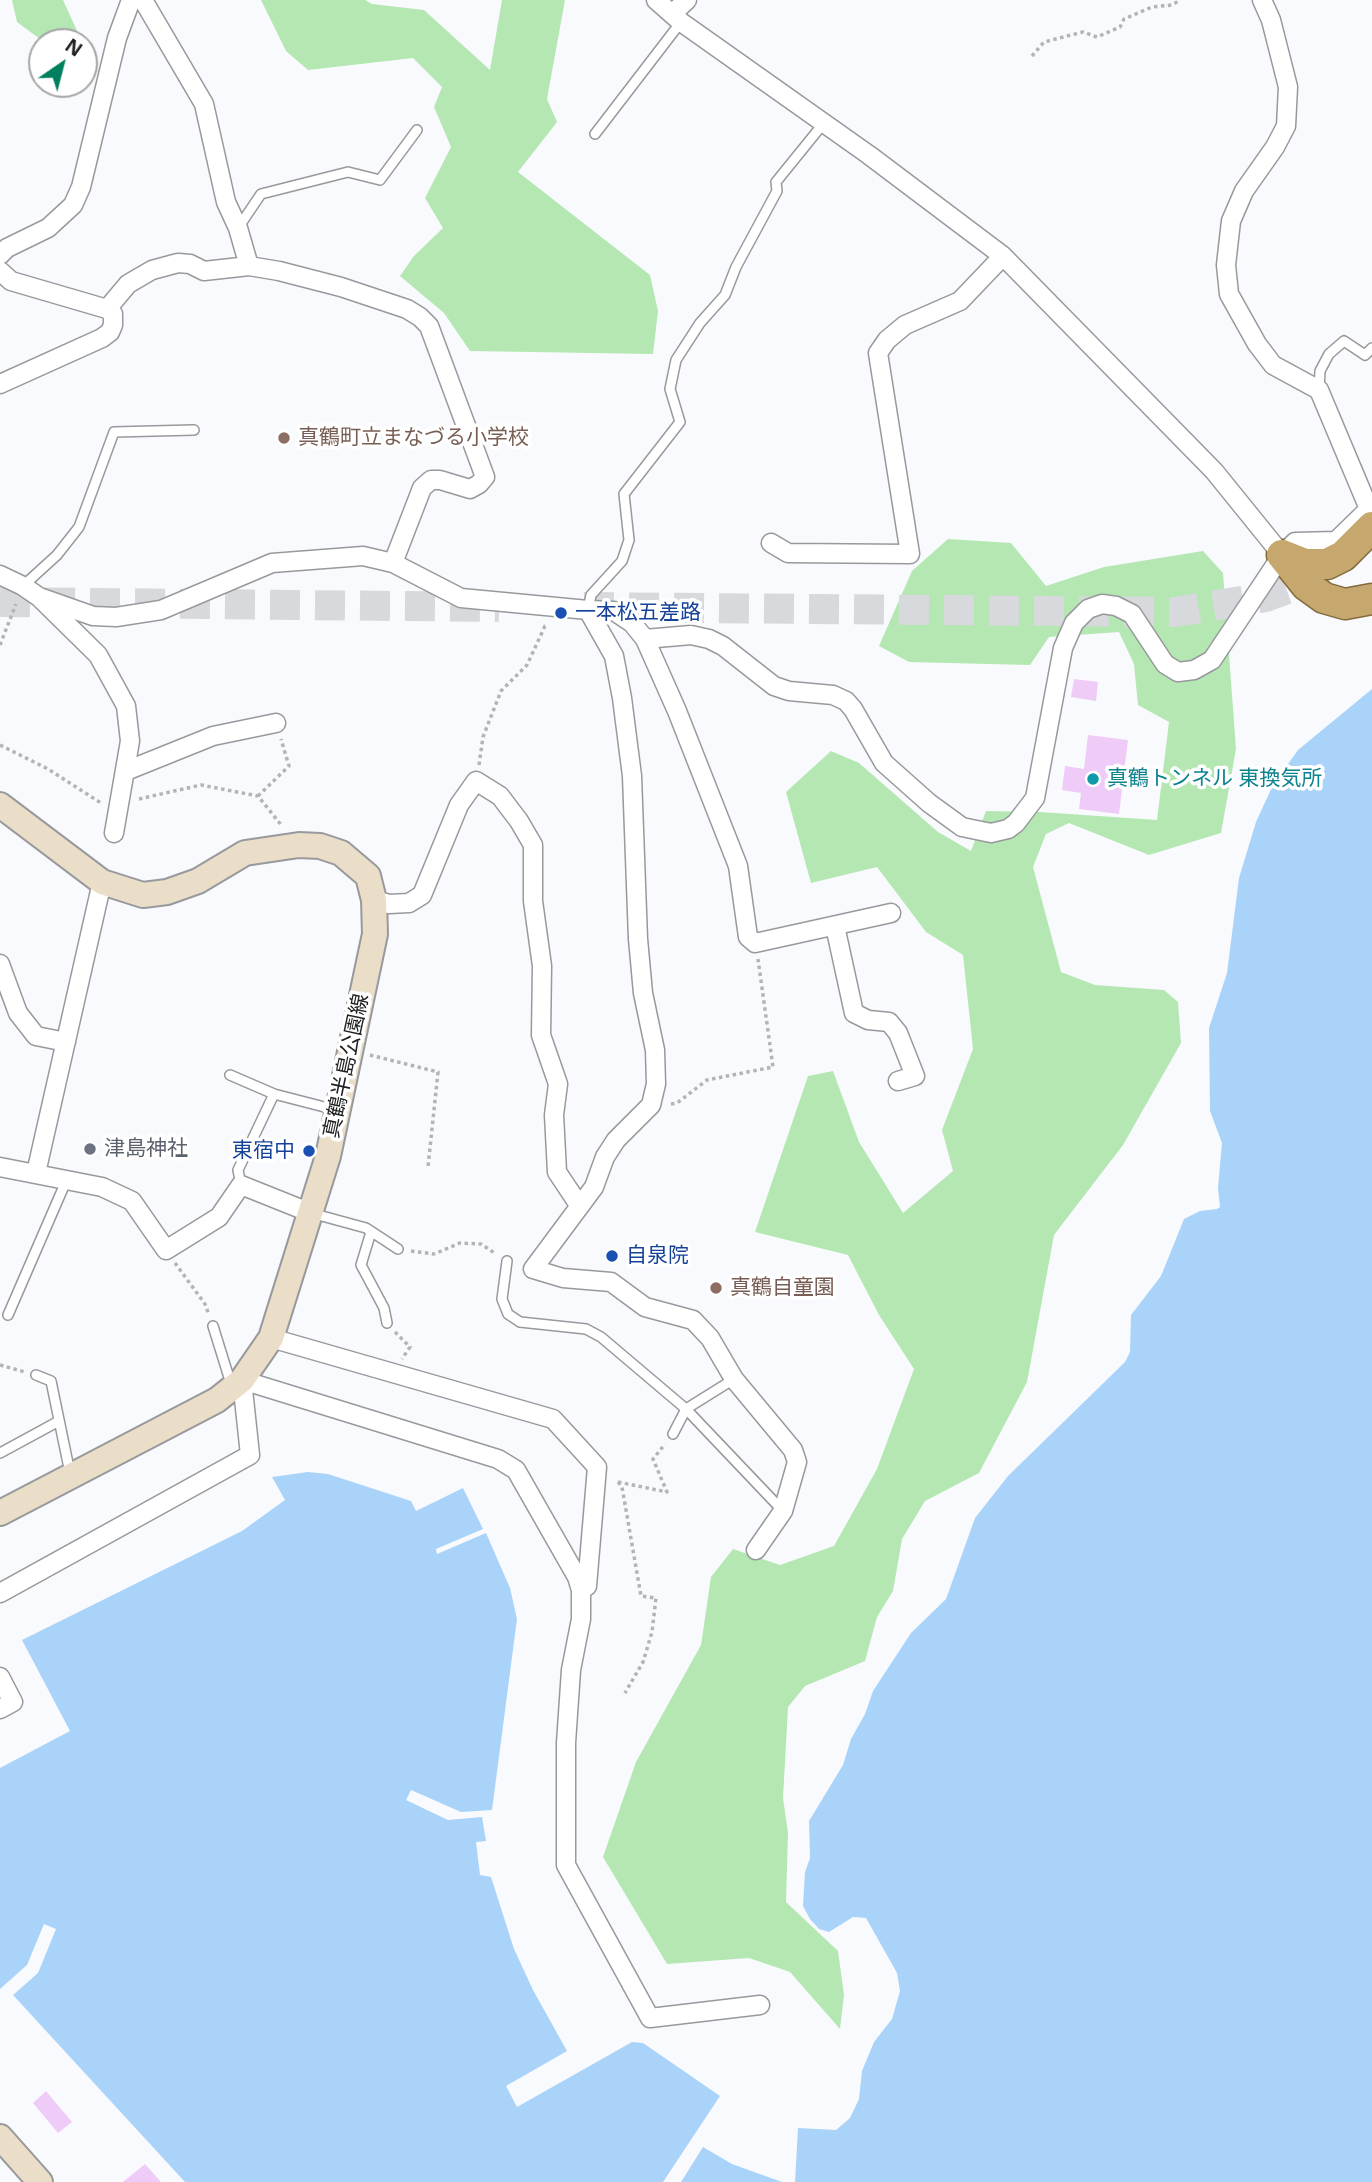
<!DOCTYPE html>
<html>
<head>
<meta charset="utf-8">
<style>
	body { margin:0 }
	#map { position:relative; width:1372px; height:2182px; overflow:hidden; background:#f9fafd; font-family:"Noto Sans",sans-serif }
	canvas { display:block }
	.north { position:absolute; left:28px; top:28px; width:70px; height:70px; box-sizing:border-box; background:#fff; border:2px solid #a6a6a7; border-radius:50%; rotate:35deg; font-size:19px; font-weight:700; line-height:28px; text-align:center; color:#202122 }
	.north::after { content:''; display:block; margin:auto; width:24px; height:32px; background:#007f5f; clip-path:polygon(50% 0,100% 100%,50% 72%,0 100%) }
</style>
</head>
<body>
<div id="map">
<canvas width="1372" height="2182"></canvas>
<div class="north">N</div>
</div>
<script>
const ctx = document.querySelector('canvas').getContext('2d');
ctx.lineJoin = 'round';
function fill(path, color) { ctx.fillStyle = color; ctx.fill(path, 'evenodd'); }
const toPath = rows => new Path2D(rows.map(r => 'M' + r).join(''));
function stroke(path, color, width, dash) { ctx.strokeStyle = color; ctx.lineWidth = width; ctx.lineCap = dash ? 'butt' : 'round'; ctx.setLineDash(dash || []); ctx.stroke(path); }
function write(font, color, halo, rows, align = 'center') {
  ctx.font = font + ' "Noto Sans","Noto Sans JP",sans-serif'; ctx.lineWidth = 7; ctx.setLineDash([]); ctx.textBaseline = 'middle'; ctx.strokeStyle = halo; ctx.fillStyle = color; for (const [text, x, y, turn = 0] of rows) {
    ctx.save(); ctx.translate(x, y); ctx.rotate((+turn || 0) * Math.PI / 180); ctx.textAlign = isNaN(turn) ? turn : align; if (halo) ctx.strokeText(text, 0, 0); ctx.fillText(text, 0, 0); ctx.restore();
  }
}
const green = toPath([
	[12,0,63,0,78,33,58,42,44,42,17,22],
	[261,0,365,0,372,4,424,10,490,70,502,0,565,0,547,99,557,122,518,172,650,275,658,311,653,354,470,351,444,313,400,276,414,256,443,228,425,198,451,147,434,107,442,87,413,58,308,70,286,51],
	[948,539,1011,543,1046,586,1104,567,1203,551,1223,573,1236,749,1221,833,1149,855,1069,823,1046,834,1033,867,1061,972,1095,985,1164,990,1178,1002,1181,1043,1123,1145,1054,1235,1027,1382,979,1473,925,1501,902,1539,893,1591,877,1617,865,1661,805,1686,788,1707,783,1798,788,1833,786,1902,838,1951,844,1995,840,2029,790,1972,749,1958,667,1964,603,1857,636,1762,701,1645,711,1577,733,1549,780,1565,834,1546,877,1469,914,1369,879,1315,848,1255,755,1232,808,1076,833,1071,859,1142,903,1213,953,1171,942,1130,973,1049,963,955,926,932,877,867,811,883,786,792,831,751,859,763,938,832,971,851,986,811,1040,812,1157,820,1169,722,1138,705,1134,664,1119,632,1049,637,1030,665,909,662,879,646,912,571]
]);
const water = toPath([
	[1372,689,1372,2182,795,2182,798,2128,836,2130,850,2118,859,2099,862,2071,874,2042,892,2019,900,1991,897,1973,866,1918,853,1917,829,1932,819,1929,810,1919,803,1906,805,1872,810,1858,809,1821,843,1765,851,1739,865,1714,873,1691,911,1633,946,1599,975,1518,1008,1476,1125,1362,1130,1352,1131,1315,1161,1276,1184,1219,1200,1211,1217,1209,1220,1207,1218,1188,1222,1143,1210,1111,1209,1028,1227,973,1239,878,1256,822,1273,785,1298,750],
	[308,1472,328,1474,411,1501,416,1511,463,1488,483,1529,436,1549,437,1554,486,1533,510,1588,517,1619,492,1810,461,1812,411,1790,406,1800,448,1820,482,1817,486,1841,476,1842,480,1875,491,1877,514,1949,533,1990,567,2051,506,2086,517,2107,632,2042,643,2043,720,2096,663,2182,185,2182,13,1995,38,1973,56,1929,44,1924,27,1965,0,1989,0,1768,70,1731,22,1640,242,1531,285,1500,272,1477],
	[703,2147,732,2164,782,2182,681,2182]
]);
const building = toPath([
	[1074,679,1098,682,1096,701,1071,697],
	[1088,735,1128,740,1119,814,1079,809,1081,793,1062,790,1065,766,1084,769],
	[46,2091,72,2122,58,2133,33,2103],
	[145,2164,161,2182,123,2182]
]);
const trunkTunnel = toPath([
	[0,602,499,607],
	[584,607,1175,612,1266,597,1327,574]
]);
const path = toPath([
	[1032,56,1044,42,1083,32,1097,37,1120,27,1124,19,1152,7,1172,5,1180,0],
	[0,645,16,604],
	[0,745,48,769,101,803],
	[479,765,483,737,501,691,527,665,545,626,548,625],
	[258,796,289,766,281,739],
	[139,799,201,785,258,796,282,826],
	[370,1055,438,1072,428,1167],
	[671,1104,677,1103,707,1080,773,1067,758,959],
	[411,1251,434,1254,460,1243,481,1244,496,1254],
	[175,1263,205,1304,209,1315],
	[395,1332,410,1347,402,1359],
	[0,1365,25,1372],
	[618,1482,622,1487,641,1596,656,1598,652,1632,643,1662,625,1693],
	[618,1482,667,1492,653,1459,665,1444]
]);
const service = toPath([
	[595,134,681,22],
	[238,228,261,194,348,172,380,180,417,130],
	[1319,390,1320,371,1329,354,1344,341,1365,355,1372,348],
	[23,586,57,555,79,527,114,432,194,430],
	[588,610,591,595,622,561,629,540,624,494,680,422,670,389,676,360,700,323,725,295,736,267,777,191,776,182,823,124],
	[230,1075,274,1094,336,1110],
	[241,1185,238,1170,274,1094],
	[311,1213,366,1228,398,1249],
	[371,1232,361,1265,384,1308,387,1323],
	[507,1261,502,1299,508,1314,520,1322,586,1329,601,1337,686,1409,783,1511],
	[8,1315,67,1179],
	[213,1326,231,1384],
	[36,1375,51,1381,70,1473],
	[673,1434,686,1409,734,1379],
	[0,1453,59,1421]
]);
const minor = toPath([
	[656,0,681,22,869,155,1003,256,1214,471,1282,555],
	[672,14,687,0],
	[0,255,7,248,48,228,73,205,81,187,117,38,131,0],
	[249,266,279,271,341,287,407,309,420,317,429,326,485,477,479,484,470,489,440,480,431,480,422,488,393,563],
	[0,271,11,281,107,309,113,314,113,325,110,332,102,338,0,384],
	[107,309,128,284,152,270,178,263,190,264,204,271,249,266,238,228,226,202,204,104,143,0],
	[771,543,788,553,910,554,878,353,887,340,905,325,960,301,1003,256],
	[0,575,23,586,39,597,98,655,126,706,130,741,114,833],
	[39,597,93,616,116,617,161,610,272,563,363,556,393,563,461,598,588,610,614,611,632,623,645,639,677,711,738,866,748,937,755,943,891,913],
	[588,610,614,656,622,698,632,776,638,939,643,993,655,1050,656,1084,651,1105,616,1140,605,1157,594,1187,533,1269,563,1278,611,1282,645,1307,693,1320,710,1338,734,1379,793,1450,797,1462,783,1511,756,1550],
	[645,639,691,635,709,639,723,646,774,686,789,691,833,695,846,701,853,709,884,763,929,803,962,827,991,833,1008,829,1016,823,1035,798,1063,648,1074,623,1088,609,1102,604,1116,606,1132,614,1165,664,1178,672,1194,670,1212,660,1282,555,1295,542,1336,541,1369,509,1319,390,1273,365,1257,344,1229,294,1226,265,1231,221,1244,191,1275,147,1286,126,1288,87,1271,20,1262,0],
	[126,771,213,736,276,723],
	[374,900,389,904,409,903,422,895,459,805,476,781,500,796,519,821,533,845,533,901,542,966,541,1035,558,1084,554,1115,557,1172,579,1205],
	[835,926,854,1013,868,1020,889,1022,898,1033,915,1076,898,1081],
	[0,964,18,1013,36,1036,66,1042],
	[0,1167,102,1187,132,1201,166,1250,219,1217,241,1185,311,1213],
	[36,1173,102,882],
	[271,1338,553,1419,597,1467,587,1586,581,1590],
	[0,1593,250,1455,242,1380,498,1459,516,1470,577,1577,581,1590,581,1619,571,1670,566,1743,566,1865,650,2018,760,2005],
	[0,1677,13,1702,0,1709]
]);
const secondary = toPath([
	[0,805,102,882,143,895,167,892,198,881,245,853,299,845,320,846,341,853,368,876,374,900,375,934,328,1156,271,1338,242,1380,217,1400,0,1513],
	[0,2137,40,2182]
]);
const trunk = toPath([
	[1282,555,1306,585,1324,598,1345,604,1372,599],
	[1282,555,1305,564,1327,564,1343,556,1372,527]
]);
const markers = [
	[284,438,7,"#8d6e63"],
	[561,613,7,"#1a4fb4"],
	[1093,779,7,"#0f9aa8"],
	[90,1149,7,"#6b7280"],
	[309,1151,7,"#1a4fb4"],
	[612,1256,7,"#1a4fb4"],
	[716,1288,7,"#8d6e63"]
];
const educationNames = [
	["真鶴町立まなづる小学校",298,438],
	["真鶴自童園",730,1288]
];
const transitNames = [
	["一本松五差路",575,613],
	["東宿中",295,1151,"right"],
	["自泉院",626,1256]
];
const cultureNames = [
	["真鶴トンネル 東換気所",1107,779]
];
const streetNames = [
	["真鶴半島公園線",347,1066,-78]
];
const worshipNames = [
	["津島神社",104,1149]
];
fill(green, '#b4e7b2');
fill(water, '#aad3fa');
fill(building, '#efccf7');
stroke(trunkTunnel, '#d8d9dc', 30, [30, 15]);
stroke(service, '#98999c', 12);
stroke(minor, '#98999c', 21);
stroke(secondary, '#98999c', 28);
stroke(trunk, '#836a3c', 33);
stroke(path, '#b3b4b6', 3.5, [3.5, 3.5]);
stroke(service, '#fff', 9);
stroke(minor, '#fff', 18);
stroke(secondary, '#eadec9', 24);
stroke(trunk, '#c6a76e', 30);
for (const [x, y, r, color] of markers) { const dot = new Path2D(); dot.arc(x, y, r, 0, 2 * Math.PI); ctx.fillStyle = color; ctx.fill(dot); stroke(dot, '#fff', 2.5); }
write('21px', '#785e54', '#fff', educationNames, 'left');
write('21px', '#164399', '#fff', transitNames, 'left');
write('21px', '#0d838f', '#fff', cultureNames, 'left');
write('21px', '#202122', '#fff', streetNames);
write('21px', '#5b616d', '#fff', worshipNames, 'left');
</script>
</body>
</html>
